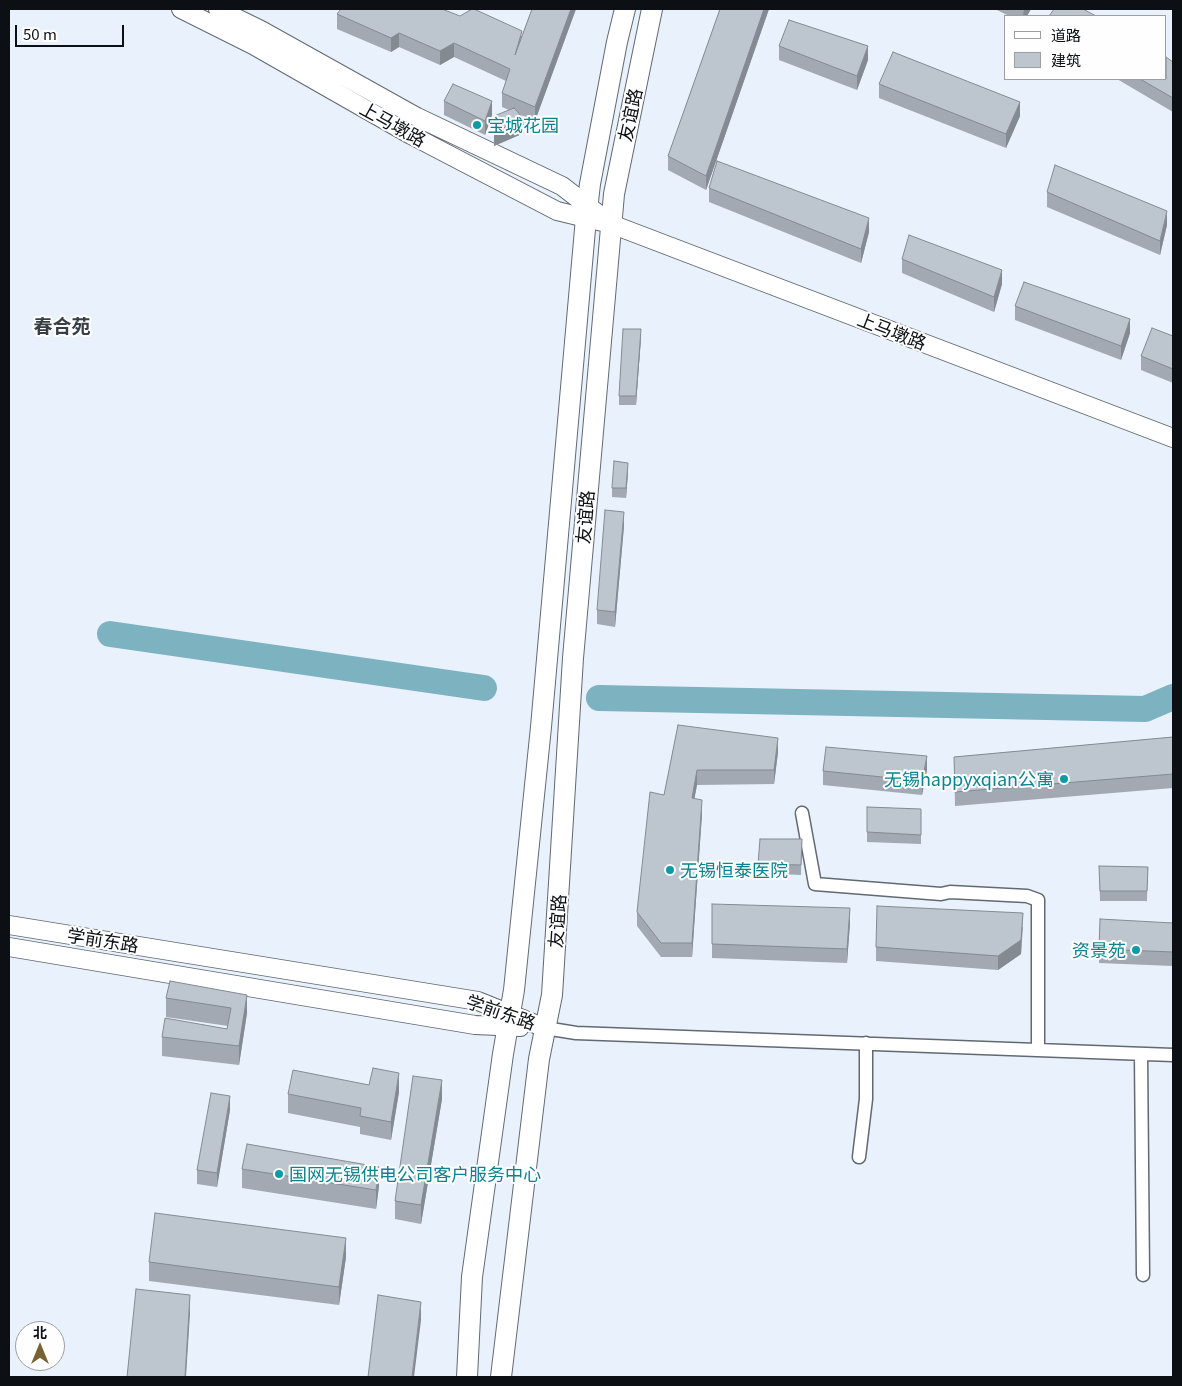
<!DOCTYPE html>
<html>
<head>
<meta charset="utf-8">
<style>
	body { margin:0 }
	#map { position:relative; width:1182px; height:1386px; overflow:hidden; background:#e9f1fc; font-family:Georgia,"Noto Sans SC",serif }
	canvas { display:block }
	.frame { position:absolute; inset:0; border:10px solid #0c0f13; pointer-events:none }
	.legend { position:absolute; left:1004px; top:15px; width:162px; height:65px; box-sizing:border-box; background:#fefefe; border:1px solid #9d9ea0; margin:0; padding:6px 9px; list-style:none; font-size:15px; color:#0c0f13 }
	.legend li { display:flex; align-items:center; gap:10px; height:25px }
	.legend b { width:25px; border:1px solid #9d9ea0 }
	.north { position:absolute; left:15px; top:1321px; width:50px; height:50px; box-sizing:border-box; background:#fefefe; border:1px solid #9d9ea0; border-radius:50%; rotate:0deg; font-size:14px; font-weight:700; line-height:20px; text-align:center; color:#0c0f13 }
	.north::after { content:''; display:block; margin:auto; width:18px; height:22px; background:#766331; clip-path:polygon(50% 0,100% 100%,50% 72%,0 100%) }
	.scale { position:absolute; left:15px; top:25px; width:109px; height:22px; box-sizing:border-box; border:2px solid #0c0f13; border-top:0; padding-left:6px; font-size:15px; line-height:18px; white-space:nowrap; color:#0c0f13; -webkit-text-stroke:4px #fefefe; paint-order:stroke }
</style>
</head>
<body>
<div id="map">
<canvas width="1182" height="1386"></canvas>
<div class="frame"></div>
<ul class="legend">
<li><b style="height:6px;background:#fff"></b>道路</li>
<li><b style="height:14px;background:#bdc5cf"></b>建筑</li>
</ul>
<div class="north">北</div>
<div class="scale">50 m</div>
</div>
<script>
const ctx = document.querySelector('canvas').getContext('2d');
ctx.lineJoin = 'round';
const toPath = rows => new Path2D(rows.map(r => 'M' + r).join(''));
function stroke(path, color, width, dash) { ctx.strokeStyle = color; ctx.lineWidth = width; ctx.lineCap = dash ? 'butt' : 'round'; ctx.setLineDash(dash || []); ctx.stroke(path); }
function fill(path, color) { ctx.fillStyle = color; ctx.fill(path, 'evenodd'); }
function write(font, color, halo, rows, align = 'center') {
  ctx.font = font + ' Georgia,"Noto Sans SC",serif'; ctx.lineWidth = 4; ctx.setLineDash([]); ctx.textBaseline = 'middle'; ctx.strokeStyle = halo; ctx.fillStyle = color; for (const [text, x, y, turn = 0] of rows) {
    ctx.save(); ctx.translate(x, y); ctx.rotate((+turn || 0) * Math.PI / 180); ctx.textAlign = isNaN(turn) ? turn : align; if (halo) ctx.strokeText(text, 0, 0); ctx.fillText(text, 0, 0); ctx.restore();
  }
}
const river = toPath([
	[110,634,484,688],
	[599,698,1145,709,1173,697]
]);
const street = toPath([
	[802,813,815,884,941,894,950,892,1027,896,1038,900,1038,1050],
	[545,1028,576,1033,1173,1055],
	[1141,1054,1143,1275],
	[859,1157,866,1099,866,1043]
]);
const secondary = toPath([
	[181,9,253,45,411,135,557,211,611,224,1173,438],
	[218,9,261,30,417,117,562,186,597,213],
	[9,925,478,1001,545,1028],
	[9,947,475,1025,520,1027]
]);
const primary = toPath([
	[467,1377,472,1277,503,1054,514,990,541,727,586,218,590,184,617,42,625,9],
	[501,1377,539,1059,552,995,573,658,614,194,652,9]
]);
const wall = toPath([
	[532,9,576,9,535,121,521,115,524,133,494,146,509,110,502,107,502,93,506,81,454,57,440,65,399,47,391,52,337,29,337,14,460,16,522,36],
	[720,9,769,9,706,190,668,170,668,156],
	[995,9,1031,9,1027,16,1009,16],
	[779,46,868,60,857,90,779,60],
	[1173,62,1173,112,1117,79,1166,79],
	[879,84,1020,116,1006,148,879,98],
	[444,101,492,115,485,135,444,115],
	[709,188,869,232,861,263,709,202],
	[1047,192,1167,225,1160,255,1047,207],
	[902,259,1002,284,994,312,902,273],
	[1015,306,1130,333,1121,360,1015,320],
	[1173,336,1173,383,1141,370,1141,356],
	[641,338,636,405,619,405,619,396],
	[628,472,626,498,612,497,612,488],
	[624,526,615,627,597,624,597,610],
	[678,725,778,752,774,784,697,785,694,799,702,814,692,957,661,957,637,926,637,912,664,795],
	[1173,737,1173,788,955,806,954,757],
	[927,770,922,795,823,785,823,771],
	[867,807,921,809,921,844,867,842],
	[802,839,801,875,758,873,758,864],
	[1099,866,1148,867,1147,901,1100,901],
	[712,904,850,923,847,963,712,958],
	[1173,923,1173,966,1099,963,1099,949],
	[1023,927,1021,954,998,970,876,961,876,947],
	[170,981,247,1013,239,1065,162,1056,162,1037,227,1029,228,1026,166,1017,166,998],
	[399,1092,391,1140,360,1134,360,1127,288,1113,288,1094],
	[442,1099,421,1224,395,1219,395,1201],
	[230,1110,217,1187,197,1184,197,1170],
	[242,1169,379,1186,376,1209,242,1188],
	[346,1257,339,1305,149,1281,149,1262]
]);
const shadedWall = toPath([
	[571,9,576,9,535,121,535,107],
	[764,9,769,9,706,190,706,176],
	[1024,9,1031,9,1027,16,1023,16],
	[399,33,399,47,391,52,391,38],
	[454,43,454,57,440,65,440,51],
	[868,46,868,60,857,90,857,76],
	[492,101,492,115,485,135,485,121],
	[1020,102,1020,116,1006,148,1006,134],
	[524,119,524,133,494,146,494,132],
	[1167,211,1167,225,1160,255,1160,241],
	[869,218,869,232,861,263,861,249],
	[1002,270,1002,284,994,312,994,297],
	[1130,319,1130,333,1121,360,1121,346],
	[641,329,641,338,636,405,636,396],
	[628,463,628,472,626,498,626,488],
	[624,512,624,526,615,627,615,612],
	[778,738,778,752,774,784,774,770],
	[927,756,927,770,922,795,922,781],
	[697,770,697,785,692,812,692,798],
	[702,800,702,814,692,957,692,943],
	[850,908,850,923,847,963,847,949],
	[1023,913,1021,954,998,970,998,956],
	[247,995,247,1013,239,1065,239,1046],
	[399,1073,399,1092,391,1140,391,1122],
	[442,1080,442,1099,421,1224,421,1205],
	[230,1096,230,1110,217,1187,217,1173],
	[379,1167,379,1186,376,1209,376,1190],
	[346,1238,346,1257,339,1305,339,1287],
	[190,1295,190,1314,186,1377,185,1377],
	[421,1302,421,1320,414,1377,412,1377]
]);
const building = toPath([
	[341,9,442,9,460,16,472,9,474,9,522,31,515,55,532,9,571,9,535,107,502,93,510,69,454,43,440,51,399,33,391,38,337,14,341,9],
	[720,9,764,9,706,176,668,156,720,9],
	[1054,9,1083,9,1096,16,1049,16,1054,9],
	[789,20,868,46,857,76,779,46,789,20],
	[893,52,1020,102,1006,134,879,84,893,52],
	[1166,57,1173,62,1173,98,1140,79,1166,79,1166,57],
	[453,84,492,101,485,121,444,101,453,84],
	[514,108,524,119,494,132,494,116,514,108],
	[717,161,869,218,861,249,709,188,717,161],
	[1055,165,1167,211,1160,241,1047,192,1055,165],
	[909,235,1002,270,994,297,902,259,909,235],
	[1024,282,1130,319,1121,346,1015,306,1024,282],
	[1152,328,1173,336,1173,369,1141,356,1152,328],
	[623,329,641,329,636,396,619,396,623,329],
	[614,461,628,463,626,488,612,488,614,461],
	[605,510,624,512,615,612,597,610,605,510],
	[678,725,778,738,774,770,697,770,692,798,702,800,692,943,661,943,637,912,650,792,664,795,678,725],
	[1173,737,1173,774,955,792,954,757,1173,737],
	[826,747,927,756,922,781,823,771,826,747],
	[867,807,921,809,921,835,867,832,867,807],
	[760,839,802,839,801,865,758,864,760,839],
	[1099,866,1148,867,1147,891,1100,891,1099,866],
	[712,904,850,908,847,949,712,944,712,904],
	[877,906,1023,913,1021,940,998,956,876,947,877,906],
	[1100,919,1173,923,1173,952,1099,949,1100,919],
	[170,981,247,995,239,1046,162,1037,165,1018,227,1029,231,1008,166,998,170,981],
	[373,1068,399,1073,391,1122,360,1116,361,1108,288,1094,293,1070,369,1085,373,1068],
	[413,1076,442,1080,421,1205,395,1201,413,1076],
	[211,1093,230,1096,217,1173,197,1170,211,1093],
	[247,1144,379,1167,376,1190,242,1169,247,1144],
	[155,1213,346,1238,339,1287,149,1262,155,1213],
	[136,1289,190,1295,185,1377,127,1377,136,1289],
	[378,1295,421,1302,412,1377,368,1377,378,1295]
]);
const markers = [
	[477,125,5,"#0f9aa8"],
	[1064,779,5,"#0f9aa8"],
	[670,870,5,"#0f9aa8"],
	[1136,950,5,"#0f9aa8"],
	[279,1174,5,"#0f9aa8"]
];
const streetNames = [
	["友谊路",630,115,-78],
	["上马墩路",393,124,29],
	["上马墩路",892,331,21],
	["友谊路",585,517,-85],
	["友谊路",557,921,-86],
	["学前东路",103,940,9],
	["学前东路",501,1012,19]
];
const cultureNames = [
	["宝城花园",487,125],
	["无锡happyxqian公寓",1054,779,"right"],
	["无锡恒泰医院",680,870],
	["资景苑",1126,950,"right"],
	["国网无锡供电公司客户服务中心",289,1174]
];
const neighbourhoodNames = [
	["春合苑",62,326]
];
stroke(river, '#7db2c1', 26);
stroke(street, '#616971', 15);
stroke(secondary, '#616971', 20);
stroke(primary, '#616971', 22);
stroke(street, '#fff', 12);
stroke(secondary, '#fff', 18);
stroke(primary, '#fff', 20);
fill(wall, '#a3a9b2');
fill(shadedWall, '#848a91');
fill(building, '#bdc5cf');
stroke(building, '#848a91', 1);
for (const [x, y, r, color] of markers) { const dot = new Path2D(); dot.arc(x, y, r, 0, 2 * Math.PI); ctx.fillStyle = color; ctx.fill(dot); stroke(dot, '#fefefe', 2); }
write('18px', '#0c0f13', '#fefefe', streetNames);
write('18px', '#0d838f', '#fefefe', cultureNames, 'left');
write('bold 19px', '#373e46', '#fefefe', neighbourhoodNames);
</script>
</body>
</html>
